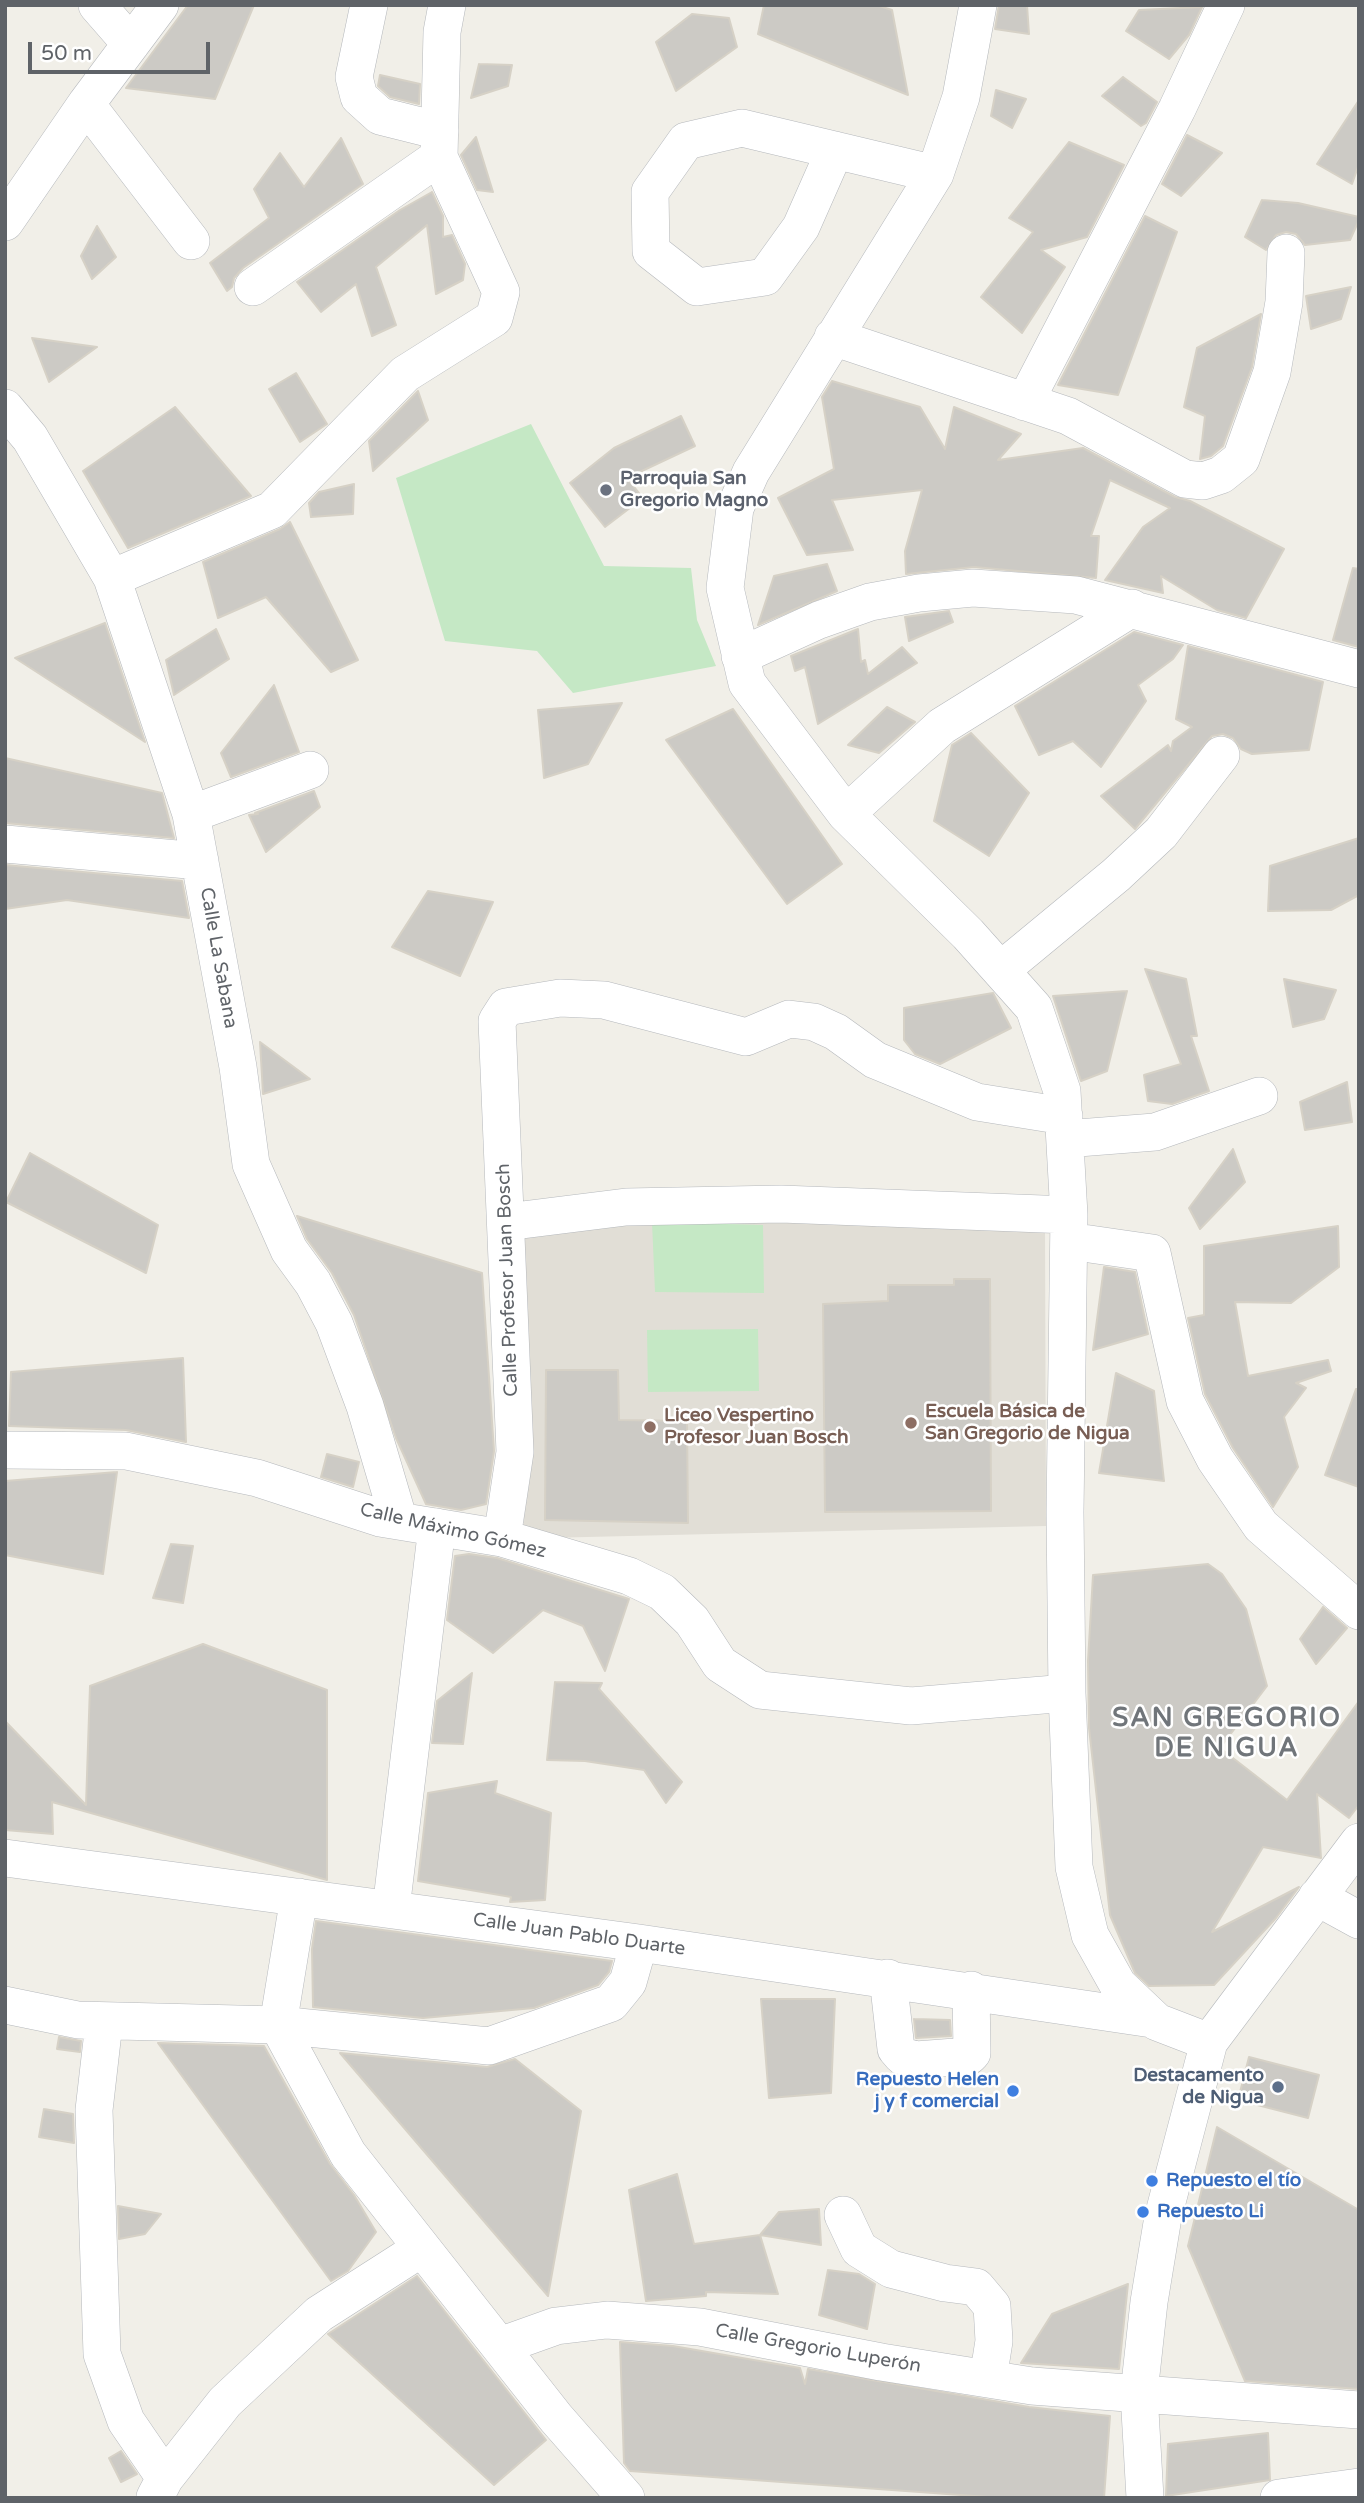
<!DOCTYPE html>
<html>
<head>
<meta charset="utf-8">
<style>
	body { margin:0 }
	#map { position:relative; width:1364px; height:2503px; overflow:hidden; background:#f1efe8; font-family:"Varela Round",sans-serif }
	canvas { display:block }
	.frame { position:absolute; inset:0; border:7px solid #5f6368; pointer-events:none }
	.scale { position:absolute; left:28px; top:42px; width:182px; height:32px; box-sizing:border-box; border:4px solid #5f6368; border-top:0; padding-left:9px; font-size:21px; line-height:24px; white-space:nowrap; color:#5f6368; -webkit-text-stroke:5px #fff; paint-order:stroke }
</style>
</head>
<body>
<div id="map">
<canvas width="1364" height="2503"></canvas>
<div class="frame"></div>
<div class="scale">50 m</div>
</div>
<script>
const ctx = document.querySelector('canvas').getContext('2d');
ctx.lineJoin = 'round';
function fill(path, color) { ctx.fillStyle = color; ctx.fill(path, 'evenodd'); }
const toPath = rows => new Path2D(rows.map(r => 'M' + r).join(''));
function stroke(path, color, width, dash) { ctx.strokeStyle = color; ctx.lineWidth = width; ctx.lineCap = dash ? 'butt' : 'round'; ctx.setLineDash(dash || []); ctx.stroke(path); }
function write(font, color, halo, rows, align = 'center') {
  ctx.font = font + ' "Varela Round",sans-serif'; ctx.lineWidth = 5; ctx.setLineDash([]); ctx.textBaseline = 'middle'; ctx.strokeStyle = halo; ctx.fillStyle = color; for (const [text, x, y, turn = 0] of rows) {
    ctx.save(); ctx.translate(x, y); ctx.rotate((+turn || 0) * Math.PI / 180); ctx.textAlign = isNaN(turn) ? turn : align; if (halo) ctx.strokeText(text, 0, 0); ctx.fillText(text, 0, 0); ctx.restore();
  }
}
const education = toPath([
	[640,1218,860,1219,877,1227,1045,1227,1046,1526,545,1538,524,1534,519,1244,528,1229]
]);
const green = toPath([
	[531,424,604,566,691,568,697,620,716,666,573,693,537,651,445,641,396,478],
	[652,1222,763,1225,764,1293,655,1292],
	[758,1329,759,1391,648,1392,647,1330]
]);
const building = toPath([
	[188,5,254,5,215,99,126,88,188,5],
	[764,5,876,5,892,10,908,95,758,34,764,5],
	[999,5,1027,5,1029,34,995,29,999,5],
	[1202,7,1189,35,1169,59,1126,31,1139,10,1202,7],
	[692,14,729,18,737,47,676,91,656,42,692,14],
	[479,64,512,65,508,86,471,98,479,64],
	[380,75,420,84,419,104,390,97,378,86,380,75],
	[1123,77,1157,102,1146,123,1141,126,1102,96,1123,77],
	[996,90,1026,99,1012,128,991,116,996,90],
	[1359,100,1359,164,1352,184,1317,164,1359,100],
	[1187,135,1222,153,1181,196,1162,184,1187,135],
	[476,137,493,192,477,190,461,155,476,137],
	[341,138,363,184,243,268,234,278,232,287,227,291,210,263,269,218,254,189,280,153,304,187,341,138],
	[1069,142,1124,165,1087,237,1041,250,1065,267,1022,333,981,297,1033,232,1009,218,1069,142],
	[432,192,443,216,443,237,452,235,465,264,463,280,436,294,427,225,376,267,396,325,372,336,356,284,321,312,297,282,400,210,432,192],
	[1262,200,1298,203,1359,217,1359,220,1350,240,1305,245,1296,234,1286,232,1276,235,1266,250,1245,237,1262,200],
	[1145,216,1177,232,1118,395,1058,385,1145,216],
	[97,226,116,257,92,279,81,256,97,226],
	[1351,287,1341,319,1311,329,1306,296,1351,287],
	[1261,314,1252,367,1223,446,1211,456,1200,459,1205,416,1184,407,1197,348,1261,314],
	[32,338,97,347,49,382,32,338],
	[296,373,327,424,300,442,269,389,296,373],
	[832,381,920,407,945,449,954,407,1021,434,998,460,1083,448,1175,497,1190,501,1284,549,1246,618,1217,610,1161,576,1163,593,1105,580,1143,527,1170,508,1110,480,1091,536,1099,536,1096,578,974,567,906,574,905,551,922,490,832,500,853,550,807,555,778,498,834,469,822,397,832,381],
	[418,391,428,420,373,471,369,441,418,391],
	[175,407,251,496,128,548,83,471,175,407],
	[681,416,695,446,627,478,643,498,605,527,570,483,614,448,681,416],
	[354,484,353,514,311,517,309,503,319,492,354,484],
	[290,522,358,660,331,672,266,597,218,618,203,562,280,529,290,522],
	[827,564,837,591,758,625,774,576,827,564],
	[1353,568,1359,569,1359,647,1333,640,1353,568],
	[949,611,953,622,909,641,905,617,949,611],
	[105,623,145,742,15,658,105,623],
	[216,629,229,659,174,695,166,660,216,629],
	[858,629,861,662,865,660,868,674,902,647,917,663,818,724,805,667,795,671,791,656,858,629],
	[1134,632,1183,645,1173,659,1138,685,1146,701,1101,767,1073,741,1039,755,1015,706,1134,632],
	[1188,646,1323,682,1309,750,1252,754,1241,749,1233,738,1223,734,1212,736,1135,829,1101,796,1168,745,1171,751,1173,741,1192,727,1176,719,1188,646],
	[274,685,299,752,231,777,221,753,274,685],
	[622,703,588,764,544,778,538,710,622,703],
	[887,707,915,722,879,753,848,745,887,707],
	[733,709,842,864,787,904,666,740,733,709],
	[971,733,1029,793,989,856,934,821,952,745,971,733],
	[5,758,162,793,174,838,5,823,5,758],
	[314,791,320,807,266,852,249,815,258,814,255,813,314,791],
	[1359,838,1359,895,1331,910,1268,911,1270,866,1359,838],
	[5,865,182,881,189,918,67,900,5,909,5,865],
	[428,891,493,902,460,976,392,947,428,891],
	[1145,969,1186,979,1197,1036,1191,1036,1209,1091,1172,1104,1148,1101,1144,1075,1181,1064,1145,969],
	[1284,979,1336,990,1324,1019,1293,1027,1284,979],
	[1127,991,1107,1071,1081,1081,1053,996,1127,991],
	[993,993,1011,1028,940,1064,915,1054,904,1040,904,1008,993,993],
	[260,1042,310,1079,263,1094,260,1042],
	[1347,1082,1352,1122,1305,1130,1300,1102,1347,1082],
	[1233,1149,1245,1182,1200,1229,1189,1208,1233,1149],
	[30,1153,158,1225,146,1273,6,1202,30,1153],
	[297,1216,482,1273,494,1451,486,1504,461,1510,426,1504,396,1438,354,1315,332,1273,307,1239,297,1216],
	[1338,1226,1339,1267,1291,1303,1235,1302,1248,1376,1328,1360,1331,1371,1296,1383,1306,1388,1284,1417,1298,1467,1273,1507,1233,1448,1205,1394,1188,1318,1204,1315,1204,1246,1338,1226],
	[1104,1267,1135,1272,1148,1334,1093,1350,1104,1267],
	[954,1279,990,1279,991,1511,825,1512,823,1304,888,1301,888,1285,954,1285,954,1279],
	[183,1358,186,1442,126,1430,9,1426,11,1372,183,1358],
	[546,1370,618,1370,619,1420,687,1421,688,1523,545,1520,546,1370],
	[1116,1373,1154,1391,1164,1481,1099,1473,1116,1373],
	[1356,1389,1359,1389,1359,1487,1325,1475,1356,1389],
	[327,1454,359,1462,353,1487,321,1477,327,1454],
	[117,1472,103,1574,5,1555,5,1481,117,1472],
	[171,1544,193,1546,183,1603,153,1598,171,1544],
	[469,1554,497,1558,629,1599,605,1671,583,1626,543,1610,493,1653,447,1620,455,1556,469,1554],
	[1208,1564,1222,1574,1246,1609,1267,1686,1220,1748,1287,1800,1359,1701,1359,1805,1349,1818,1317,1794,1321,1858,1263,1847,1212,1932,1299,1887,1276,1918,1214,1985,1149,1986,1135,1973,1110,1915,1089,1728,1088,1661,1093,1575,1208,1564],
	[1323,1607,1347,1628,1316,1664,1300,1639,1323,1607],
	[203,1644,327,1690,327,1880,52,1802,53,1834,5,1830,5,1721,86,1805,90,1686,203,1644],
	[472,1673,463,1744,432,1743,437,1701,472,1673],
	[555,1682,602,1683,599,1689,682,1782,666,1803,644,1770,585,1761,547,1760,555,1682],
	[497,1781,495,1793,551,1813,545,1900,510,1902,511,1897,418,1881,428,1793,497,1781],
	[316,1921,612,1961,609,1972,598,1985,534,2008,423,2018,313,2007,312,1949,316,1921],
	[761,1999,835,1999,831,2093,769,2098,761,1999],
	[914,2019,950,2020,951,2036,916,2038,914,2019],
	[59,2037,81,2041,80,2052,57,2049,59,2037],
	[158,2043,264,2046,330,2164,354,2195,376,2232,348,2271,331,2281,158,2043],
	[340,2053,487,2067,515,2059,581,2111,548,2296,340,2053],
	[1249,2057,1319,2075,1308,2118,1238,2100,1249,2057],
	[44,2109,73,2114,74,2143,39,2137,44,2109],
	[1217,2127,1359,2210,1359,2389,1245,2381,1188,2246,1217,2127],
	[677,2174,694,2244,760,2235,778,2294,706,2292,706,2296,646,2301,629,2190,677,2174],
	[118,2206,161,2214,145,2234,119,2239,118,2206],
	[819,2209,821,2245,760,2235,779,2212,819,2209],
	[828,2270,859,2274,875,2284,867,2329,819,2315,828,2270],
	[417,2276,546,2440,494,2485,328,2334,417,2276],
	[1128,2284,1119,2369,1021,2363,1052,2314,1128,2284],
	[620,2342,673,2346,800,2368,805,2384,808,2369,1029,2407,1110,2416,1104,2498,1002,2498,630,2471,624,2463,620,2342],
	[1268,2433,1270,2480,1166,2496,1168,2444,1268,2433],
	[121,2451,137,2474,121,2482,109,2458,121,2451]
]);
const minor = toPath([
	[97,5,131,44],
	[369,5,354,77,359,97,380,116,440,131],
	[978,5,961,97,935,174,751,472,735,508,725,588,747,683,846,814,968,934,1034,1008,1062,1091,1069,1215,1065,1512,1067,1693,1074,1867,1090,1935,1118,1985,1157,2022,1209,2042],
	[86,104,191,241],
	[835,150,801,227,765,277,697,287,651,251,650,192,686,141,742,128,935,174],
	[5,222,86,104,160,5],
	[253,287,439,157],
	[833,337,1068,416,1185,479,1203,481,1221,475,1241,459,1272,372,1284,302,1286,253],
	[1025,402,1177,109,1226,5],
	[5,408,30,438,112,578,191,814,238,1067,251,1164,289,1250,313,1283,334,1323,365,1406,399,1521],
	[112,578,272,510,405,374,494,318,501,292,439,157,442,32,447,5],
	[740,656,819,620,870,602,919,593,973,588,1076,595,1359,669],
	[191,814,310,770],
	[846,814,942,726,1132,608],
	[5,844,200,861],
	[1001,970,1116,875,1161,833,1221,755],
	[1065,1139,1155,1132,1259,1096],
	[506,1222,626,1207,781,1204,1069,1215],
	[1069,1241,1152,1253,1185,1401,1215,1459,1261,1526,1359,1611],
	[5,1450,126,1451,257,1478,380,1518,502,1538,629,1576,662,1592,692,1621,720,1664,760,1690,911,1706,1067,1693],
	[502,1538,515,1452,497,1021,506,1007,560,998,604,1000,746,1037,789,1019,814,1022,836,1032,875,1060,977,1102,1064,1116],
	[5,1858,639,1943,1152,2019],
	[299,1897,278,2025,348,2154,556,2418,626,2498],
	[1317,1897,1359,1920],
	[391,1909,437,1527],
	[888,1978,896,2049,902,2056,916,2060,969,2056,972,2053,971,1990],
	[5,2005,78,2020,278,2025,489,2046,611,2003,628,1982,639,1943],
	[104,2023,94,2110,102,2354,126,2421,165,2478],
	[843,2215,859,2249,891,2269,945,2283,976,2287,992,2306,994,2341,988,2379],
	[500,2346,556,2326,607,2320,700,2327,881,2362,1032,2386,1359,2410],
	[155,2497,165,2478,225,2402,319,2314,422,2248],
	[1145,2498,1139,2393,1149,2302,1163,2217,1209,2042,1359,1842],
	[1279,2498,1359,2487]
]);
const markers = [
	[606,490,7,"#6b7280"],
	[911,1423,7,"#8d6e63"],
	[650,1427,7,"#8d6e63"],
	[1278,2087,7,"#5c6f8a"],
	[1013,2091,7,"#3f7fe0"],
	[1152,2181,7,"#3f7fe0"],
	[1143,2212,7,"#3f7fe0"]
];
const worshipNames = [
	["Parroquia San",620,479],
	["Gregorio Magno",620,501]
];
const streetNames = [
	["Calle La Sabana",218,958,80],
	["Calle Profesor Juan Bosch",508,1280,-92],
	["Calle Máximo Gómez",453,1531,13],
	["Calle Juan Pablo Duarte",579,1935,8],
	["Calle Gregorio Luperón",818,2349,10]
];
const educationNames = [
	["Escuela Básica de",925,1412],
	["San Gregorio de Nigua",925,1434],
	["Liceo Vespertino",664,1416],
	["Profesor Juan Bosch",664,1438]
];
const serviceNames = [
	["Destacamento",1264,2076],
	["de Nigua",1264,2098]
];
const shopNames = [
	["Repuesto Helen",999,2080,"right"],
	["j y f comercial",999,2102,"right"],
	["Repuesto el tío",1166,2181],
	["Repuesto Li",1157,2212]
];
const districtNames = [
	["SAN GREGORIO",1227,1719],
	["DE NIGUA",1227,1749]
];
fill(education, '#e1ded6');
fill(green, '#c5e8c5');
fill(building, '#cccac5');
stroke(building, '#d6d1c6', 2);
stroke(minor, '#b5b8bc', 38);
stroke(minor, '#fff', 37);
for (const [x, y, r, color] of markers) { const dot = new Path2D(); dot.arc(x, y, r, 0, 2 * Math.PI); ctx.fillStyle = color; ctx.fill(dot); stroke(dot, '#fff', 2.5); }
write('bold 19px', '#5b616d', '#fff', worshipNames, 'left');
write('19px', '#5f6368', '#fff', streetNames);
write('bold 19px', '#785e54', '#fff', educationNames, 'left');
write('bold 19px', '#4e5e75', '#fff', serviceNames, 'right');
write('bold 19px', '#366cbe', '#fff', shopNames, 'left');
ctx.letterSpacing = '2px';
write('bold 26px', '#70757a', '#fff', districtNames);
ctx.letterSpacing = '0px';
</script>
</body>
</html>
